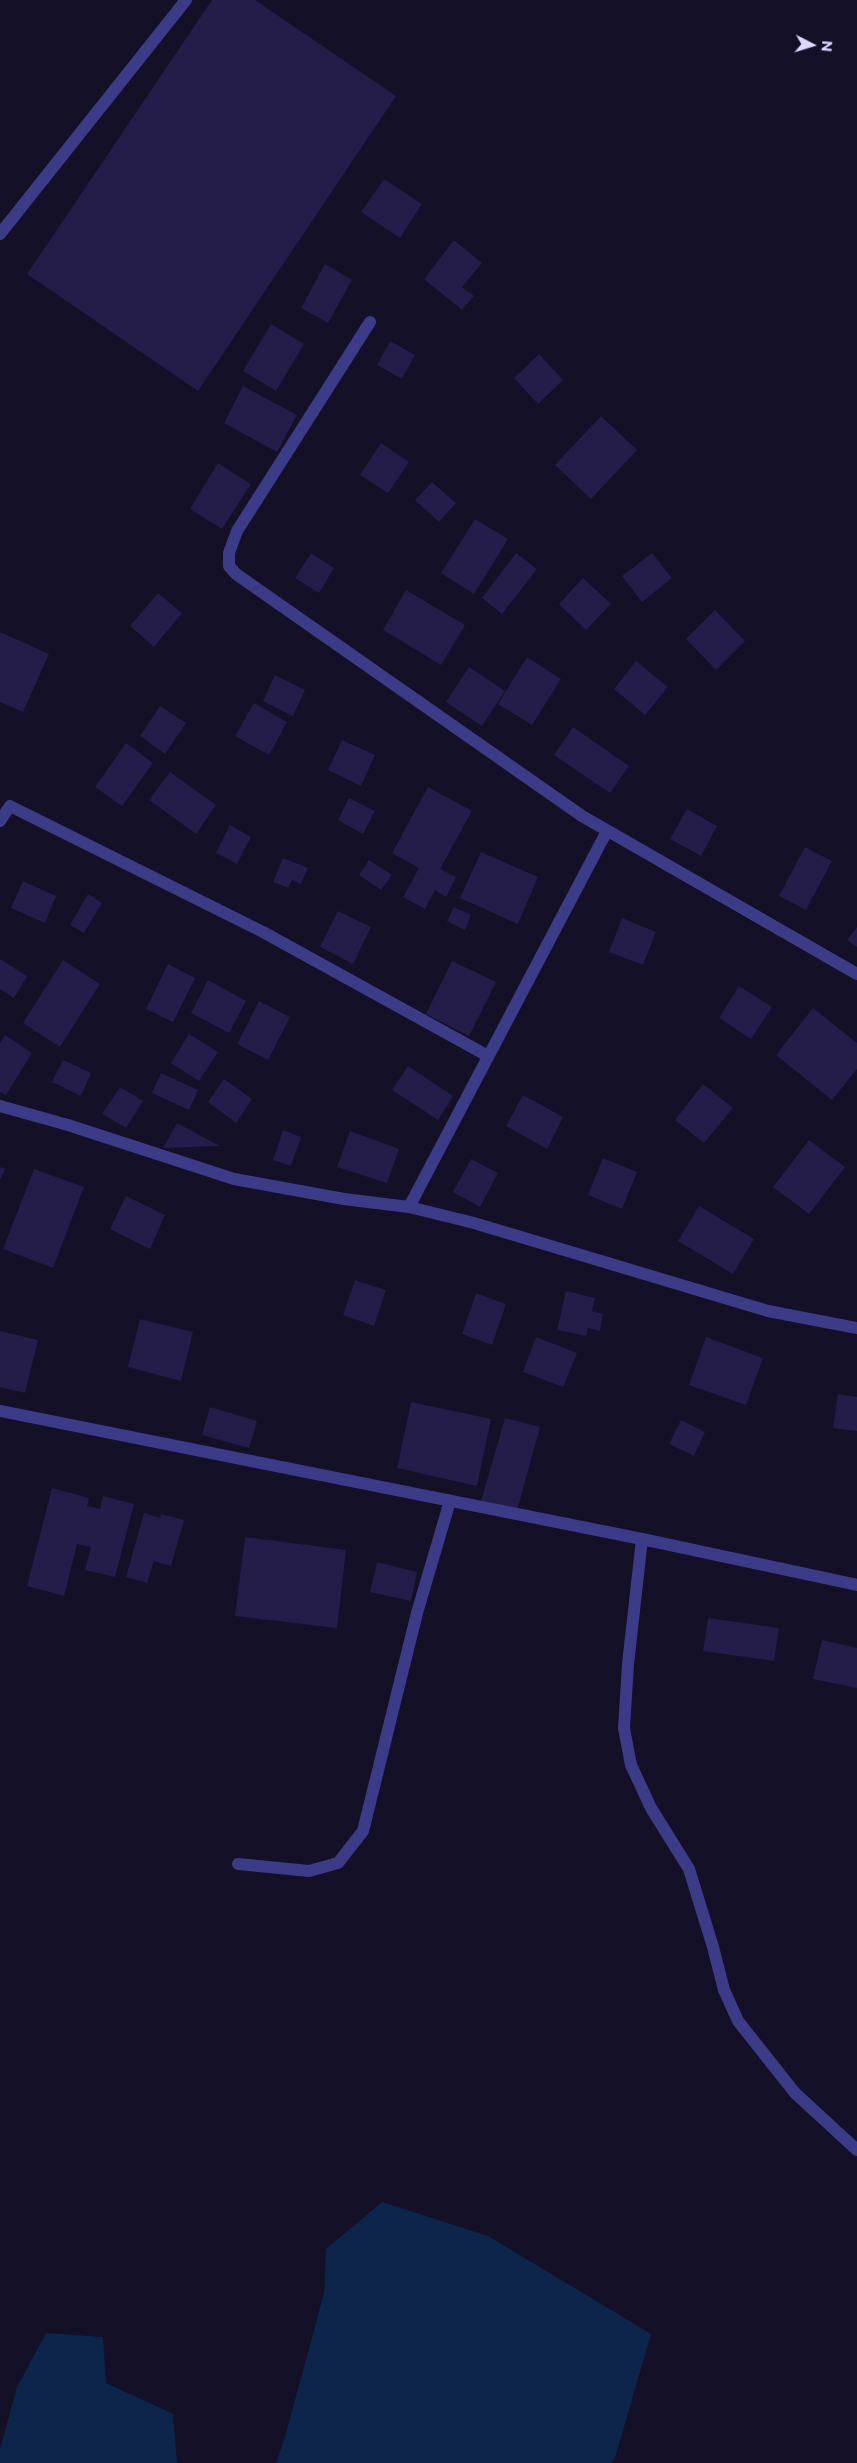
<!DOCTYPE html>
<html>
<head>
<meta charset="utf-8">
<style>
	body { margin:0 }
	#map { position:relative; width:857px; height:2463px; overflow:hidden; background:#131028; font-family:Montserrat,sans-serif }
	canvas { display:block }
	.north { position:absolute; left:787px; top:20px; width:50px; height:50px; -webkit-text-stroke:4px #131028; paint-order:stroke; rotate:95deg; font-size:14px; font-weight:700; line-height:20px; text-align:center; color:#dbd7ff }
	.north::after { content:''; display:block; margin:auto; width:18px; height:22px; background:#dbd7ff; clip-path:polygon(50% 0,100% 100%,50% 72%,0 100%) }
</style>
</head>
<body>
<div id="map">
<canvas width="857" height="2463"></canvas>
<div class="north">N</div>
</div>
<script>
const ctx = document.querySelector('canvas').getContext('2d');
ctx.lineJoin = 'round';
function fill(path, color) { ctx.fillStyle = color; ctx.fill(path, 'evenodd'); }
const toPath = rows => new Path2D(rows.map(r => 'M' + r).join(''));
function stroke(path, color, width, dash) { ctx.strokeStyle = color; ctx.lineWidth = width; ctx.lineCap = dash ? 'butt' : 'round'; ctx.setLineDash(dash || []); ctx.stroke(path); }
const water = toPath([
	[382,2202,488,2236,651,2334,615,2458,611,2463,276,2463,285,2437,324,2293,326,2249],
	[46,2333,103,2337,106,2383,173,2414,177,2463,0,2463,0,2449,17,2387]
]);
const building = toPath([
	[212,0,255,0,396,96,198,391,27,274],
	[384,179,422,204,400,238,361,212],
	[454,240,482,263,462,287,474,296,462,310,424,279],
	[325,264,352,280,328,323,301,308],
	[271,324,304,344,276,391,243,371],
	[390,341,415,355,402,379,377,365],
	[539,354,563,380,538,404,514,378],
	[243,386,297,415,277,452,224,423],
	[601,416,637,450,591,499,555,465],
	[381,443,409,462,388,493,360,475],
	[218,463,251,484,222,529,190,509],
	[432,482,456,503,439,522,415,500],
	[475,519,508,539,474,594,441,573],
	[311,553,334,568,319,593,295,578],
	[516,553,537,569,502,614,482,598],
	[652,553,672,578,642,602,622,576],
	[583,578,611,604,586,630,559,604],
	[406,590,465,625,441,665,383,630],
	[158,593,182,613,154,647,130,626],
	[715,610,745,641,716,670,686,639],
	[0,632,49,654,23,712,0,702],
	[527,657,561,679,532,725,498,704],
	[636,661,668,687,645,715,614,689],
	[469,667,505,691,482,726,446,702],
	[275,675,305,690,293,716,263,701],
	[254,703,287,722,269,755,235,736],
	[160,706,186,723,165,754,140,736],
	[573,727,629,766,610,793,554,755],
	[342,740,375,755,361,786,328,770],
	[126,743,153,763,122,806,95,787],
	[170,772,216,805,196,834,149,800],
	[428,787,472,811,440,869,456,877,446,897,435,890,425,909,403,897,419,868,392,853],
	[349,798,375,811,363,834,338,820],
	[687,809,717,826,701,856,670,839],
	[230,825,251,837,237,864,216,853],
	[805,847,832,861,806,910,779,896],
	[481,852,538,877,518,924,460,898],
	[283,858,308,868,301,884,292,880,288,888,273,882],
	[369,860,392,875,381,890,359,875],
	[23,881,56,896,45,923,11,908],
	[88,894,102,903,84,933,70,925],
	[454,907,471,915,465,930,447,921],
	[338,911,371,927,353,964,320,947],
	[622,918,656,932,643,965,609,952],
	[857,927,857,947,847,940],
	[0,959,27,976,14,998,0,989],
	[63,960,100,984,60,1047,23,1023],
	[452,961,496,982,469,1036,426,1014],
	[168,964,195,978,173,1022,146,1009],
	[208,980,246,1001,229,1033,191,1013],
	[739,986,772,1007,751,1039,719,1018],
	[259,1001,290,1017,268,1060,237,1044],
	[813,1008,857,1043,857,1069,832,1100,776,1055],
	[189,1034,218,1052,199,1081,171,1063],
	[5,1035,32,1053,6,1095,0,1092,0,1043],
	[63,1060,91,1073,81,1096,52,1082],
	[408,1066,453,1096,438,1120,392,1090],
	[161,1073,198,1090,189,1110,152,1093],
	[224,1079,252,1099,236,1123,208,1102],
	[703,1084,733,1108,704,1143,675,1120],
	[120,1087,143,1101,126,1128,102,1114],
	[523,1095,563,1117,547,1149,506,1126],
	[177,1123,220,1146,163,1148],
	[283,1130,301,1137,291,1166,273,1160],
	[350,1131,399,1149,387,1183,337,1167],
	[809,1140,845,1167,809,1214,773,1187],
	[603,1158,637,1172,622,1209,588,1195],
	[471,1159,498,1173,480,1207,453,1192],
	[0,1167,5,1169,0,1180],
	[34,1169,84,1187,53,1268,3,1249],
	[126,1196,165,1215,150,1249,110,1229],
	[699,1206,754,1239,733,1274,678,1241],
	[355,1280,386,1290,374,1326,343,1315],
	[566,1291,595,1298,592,1311,603,1314,600,1331,588,1328,586,1336,557,1330],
	[476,1293,506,1304,492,1345,462,1334],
	[140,1319,193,1332,181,1381,128,1367],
	[0,1331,38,1340,25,1393,0,1387],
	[536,1337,577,1353,563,1387,523,1372],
	[706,1337,763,1358,746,1405,689,1385],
	[838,1394,857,1397,857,1431,833,1428],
	[411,1402,491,1419,477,1486,397,1468],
	[210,1407,257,1421,249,1448,202,1435],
	[505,1418,540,1427,517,1511,481,1501],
	[681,1420,705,1432,694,1456,669,1444],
	[52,1488,89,1498,87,1506,100,1509,103,1496,134,1504,115,1577,85,1570,91,1547,77,1544,64,1596,27,1586],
	[144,1513,160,1518,161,1514,184,1520,171,1566,154,1561,147,1583,126,1577],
	[245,1537,346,1550,337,1628,235,1616],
	[377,1562,417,1572,411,1601,370,1592],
	[708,1618,779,1628,774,1661,703,1651],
	[822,1640,857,1648,857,1688,813,1679]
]);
const service = toPath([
	[0,234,186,0],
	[238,1864,309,1871,338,1863,363,1831,417,1613,450,1501]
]);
const minor = toPath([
	[370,322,237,531,229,553,229,566,236,574,582,816,857,974],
	[0,821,10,806,263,932,488,1056],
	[0,1106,68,1125,234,1179,344,1199,409,1207,474,1223,768,1311,857,1328],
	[409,1207,607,831],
	[0,1411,642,1539,857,1585],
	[642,1539,628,1664,624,1728,631,1765,651,1808,689,1869,713,1947,724,1990,738,2021,795,2093,857,2150]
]);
fill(water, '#0d254b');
fill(building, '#241c49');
stroke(service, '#3c3b87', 12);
stroke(minor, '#3c3b87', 12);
</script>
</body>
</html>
